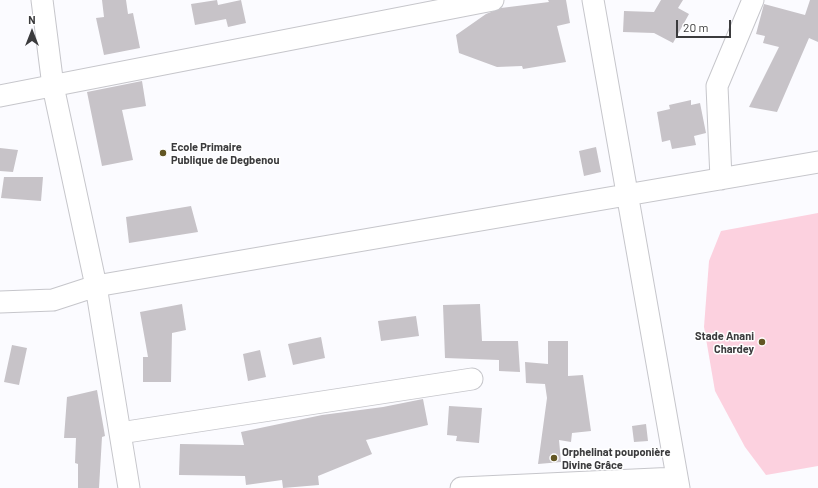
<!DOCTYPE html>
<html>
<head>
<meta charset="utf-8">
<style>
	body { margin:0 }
	#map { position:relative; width:818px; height:488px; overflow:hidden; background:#fbfbff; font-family:Barlow,sans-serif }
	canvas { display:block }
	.north { position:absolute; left:12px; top:12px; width:40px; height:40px; -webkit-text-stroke:3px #fff; paint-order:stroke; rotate:0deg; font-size:11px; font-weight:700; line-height:16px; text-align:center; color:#3b3b3d }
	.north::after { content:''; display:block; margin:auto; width:14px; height:18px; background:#3b3b3d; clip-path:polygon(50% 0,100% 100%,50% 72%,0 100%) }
	.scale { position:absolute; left:676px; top:20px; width:55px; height:18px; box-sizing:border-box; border:2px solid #3b3b3d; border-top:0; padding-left:5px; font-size:12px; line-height:14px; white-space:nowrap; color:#3b3b3d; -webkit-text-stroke:3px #fff; paint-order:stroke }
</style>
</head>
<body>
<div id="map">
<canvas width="818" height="488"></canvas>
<div class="north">N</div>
<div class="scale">20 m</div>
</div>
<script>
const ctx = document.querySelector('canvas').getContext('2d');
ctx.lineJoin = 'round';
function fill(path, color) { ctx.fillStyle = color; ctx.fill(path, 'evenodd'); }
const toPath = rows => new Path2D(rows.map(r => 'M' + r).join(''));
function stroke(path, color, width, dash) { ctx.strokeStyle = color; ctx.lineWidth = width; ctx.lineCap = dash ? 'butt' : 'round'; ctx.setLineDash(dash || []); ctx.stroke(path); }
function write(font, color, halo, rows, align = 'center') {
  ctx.font = font + ' Barlow,sans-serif'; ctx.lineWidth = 3; ctx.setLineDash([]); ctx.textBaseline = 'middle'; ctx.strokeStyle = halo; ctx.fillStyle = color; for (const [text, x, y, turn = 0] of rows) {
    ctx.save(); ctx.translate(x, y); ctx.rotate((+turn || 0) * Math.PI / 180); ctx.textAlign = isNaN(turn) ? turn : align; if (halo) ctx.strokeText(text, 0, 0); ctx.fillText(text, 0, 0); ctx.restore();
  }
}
const green = toPath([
	[818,213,818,466,766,475,745,447,715,391,704,327,709,261,721,231]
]);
const building = toPath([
	[102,0,126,0,128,14,133,13,140,48,104,55,96,18,104,17],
	[217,0,218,5,241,0,246,23,228,27,226,19,195,25,191,4],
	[548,0,566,0,570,23,557,26,566,62,523,69,522,66,497,67,459,53,456,35,486,14,501,8,549,2],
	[661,0,683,0,678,8,689,14,673,43,654,33,623,32,624,11,654,12],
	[810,0,818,0,818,42,809,38,777,112,749,107,779,47,763,43,765,36,756,34,764,4,805,15],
	[142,81,146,106,122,110,133,160,102,166,87,92],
	[691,100,691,105,700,103,706,133,694,136,696,145,672,149,670,140,662,142,657,112,670,109,669,105],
	[596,147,601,172,584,176,579,151],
	[0,148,18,150,13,172,0,171],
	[4,177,43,177,41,201,1,198],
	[191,206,198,232,129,243,126,217],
	[182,304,186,330,172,333,171,382,143,382,143,357,148,357,140,312],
	[480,304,482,341,518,341,520,372,499,371,499,360,445,358,443,305],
	[416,316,419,336,381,341,378,321],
	[321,337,325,358,293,365,288,344],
	[548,341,568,341,568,376,583,375,591,431,572,433,571,442,559,440,561,462,538,464,547,398,545,384,526,383,525,362,548,364],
	[12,345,27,348,19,385,4,382],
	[260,350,266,377,248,381,243,354],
	[97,390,105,436,102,437,99,488,78,488,78,464,75,463,76,438,64,438,67,397],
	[423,399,428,425,366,440,372,454,318,476,319,485,283,488,282,480,246,485,245,476,179,475,180,444,244,445,241,432,322,415,383,407],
	[449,406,482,408,479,443,456,441,457,436,447,435],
	[646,424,648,441,634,442,632,426]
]);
const street = toPath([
	[42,0,53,86,96,286,129,488],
	[593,0,679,488],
	[0,96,493,0],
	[721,179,717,86,753,0],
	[0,302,53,300,96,286,818,162],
	[120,433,472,379],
	[461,488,677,478]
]);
const markers = [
	[163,153,4,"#625623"],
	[762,342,4,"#625623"],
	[554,458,4,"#625623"]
];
const poiNames = [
	["Ecole Primaire",171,147],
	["Publique de Degbenou",171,160],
	["Stade Anani",754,336,"right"],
	["Chardey",754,349,"right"],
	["Orphelinat pouponière",562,452],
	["Divine Grâce",562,465]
];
fill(green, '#fcd1df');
fill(building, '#c7c3c8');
stroke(street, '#c6c6cb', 23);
stroke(street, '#fff', 21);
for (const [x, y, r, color] of markers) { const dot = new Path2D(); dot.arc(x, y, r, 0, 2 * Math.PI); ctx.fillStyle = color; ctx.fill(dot); stroke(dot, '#fff', 1.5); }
write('bold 11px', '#3b3b3d', '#fff', poiNames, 'left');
</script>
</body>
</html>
